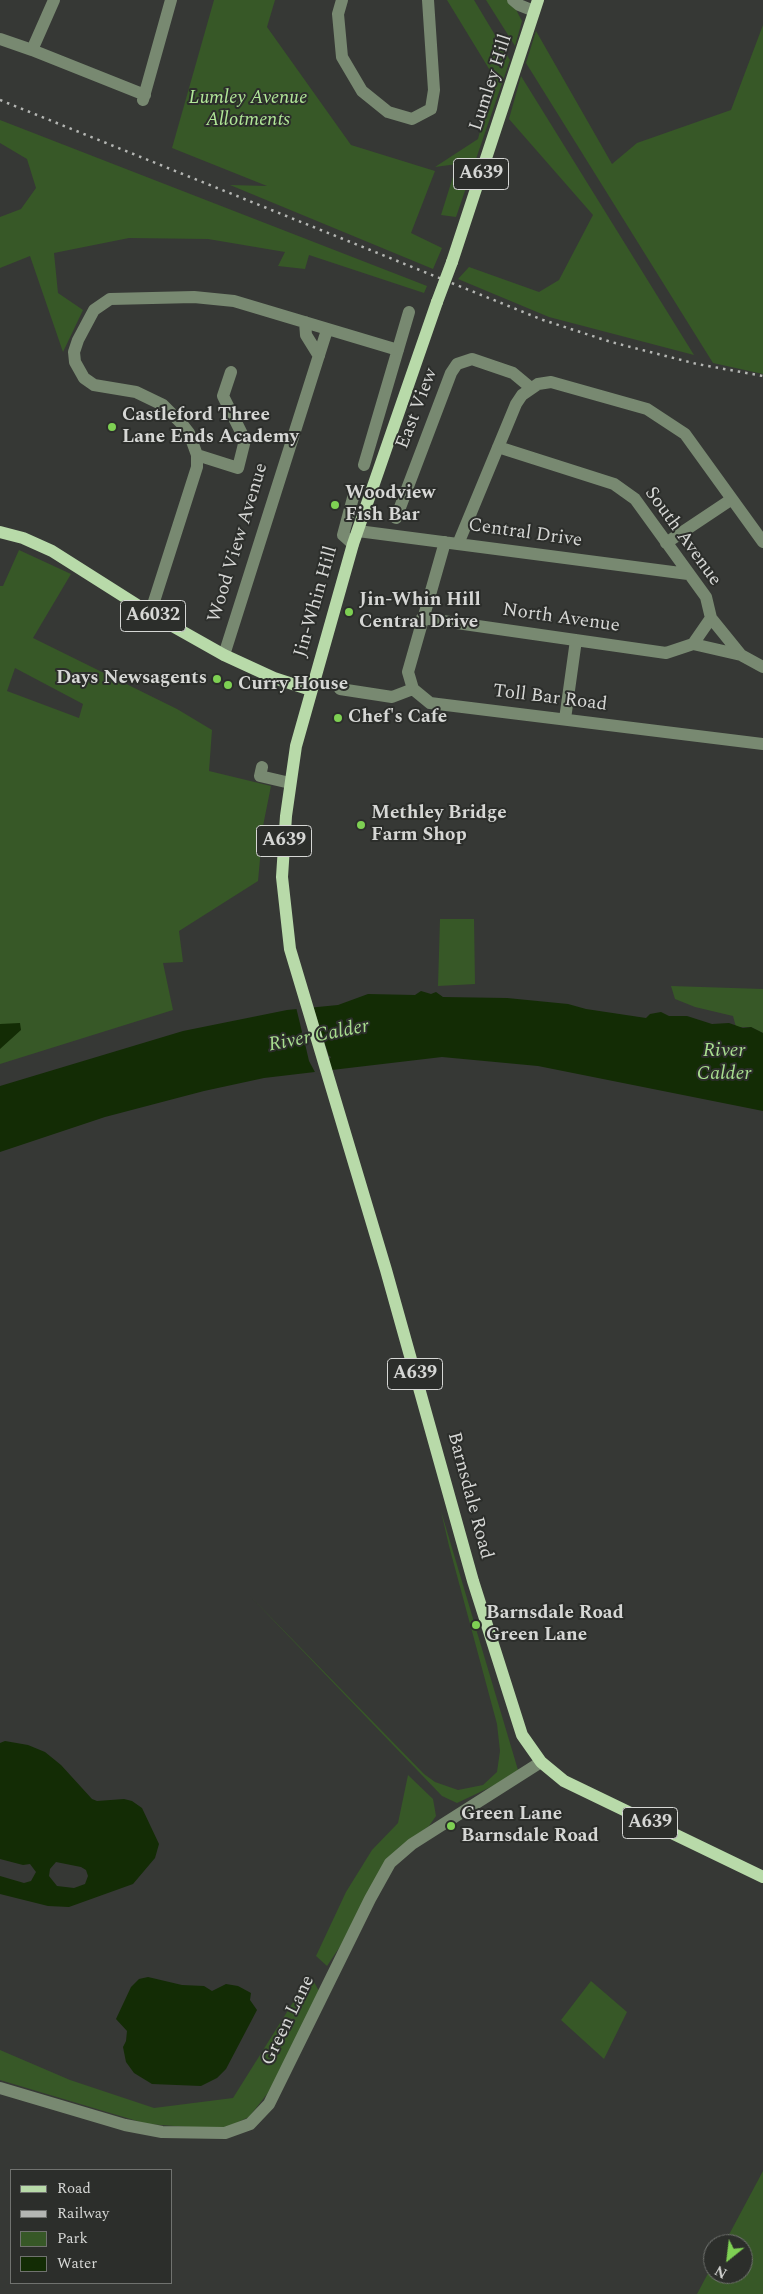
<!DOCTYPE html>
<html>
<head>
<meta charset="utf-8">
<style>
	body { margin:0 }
	#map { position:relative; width:763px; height:2294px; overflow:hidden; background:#363835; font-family:Spectral,serif }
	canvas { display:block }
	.legend { position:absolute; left:10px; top:2169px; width:162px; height:115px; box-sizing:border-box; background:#2c2e2b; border:1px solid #70726f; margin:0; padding:6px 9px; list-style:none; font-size:15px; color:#d6d7d5 }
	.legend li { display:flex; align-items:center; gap:10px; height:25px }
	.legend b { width:25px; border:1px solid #70726f }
	.north { position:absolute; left:703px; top:2234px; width:50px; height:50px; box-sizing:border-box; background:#2c2e2b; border:1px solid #70726f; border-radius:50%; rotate:209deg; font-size:14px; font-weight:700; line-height:20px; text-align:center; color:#d6d7d5 }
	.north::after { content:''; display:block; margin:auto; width:18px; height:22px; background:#7ed053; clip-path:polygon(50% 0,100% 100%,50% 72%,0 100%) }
</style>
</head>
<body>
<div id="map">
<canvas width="763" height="2294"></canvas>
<ul class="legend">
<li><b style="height:6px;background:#b8daa9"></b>Road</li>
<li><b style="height:6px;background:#b4b6b3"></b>Railway</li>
<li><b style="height:14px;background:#375827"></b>Park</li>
<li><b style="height:14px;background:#132c05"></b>Water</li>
</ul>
<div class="north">N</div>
</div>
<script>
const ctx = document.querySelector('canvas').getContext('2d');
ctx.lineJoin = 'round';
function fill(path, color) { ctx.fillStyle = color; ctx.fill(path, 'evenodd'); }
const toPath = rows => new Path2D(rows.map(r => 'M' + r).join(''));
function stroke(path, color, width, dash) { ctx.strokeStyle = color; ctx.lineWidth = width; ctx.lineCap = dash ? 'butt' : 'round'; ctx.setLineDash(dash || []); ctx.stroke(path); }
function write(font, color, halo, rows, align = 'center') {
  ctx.font = font + ' Spectral,serif'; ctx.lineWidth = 4; ctx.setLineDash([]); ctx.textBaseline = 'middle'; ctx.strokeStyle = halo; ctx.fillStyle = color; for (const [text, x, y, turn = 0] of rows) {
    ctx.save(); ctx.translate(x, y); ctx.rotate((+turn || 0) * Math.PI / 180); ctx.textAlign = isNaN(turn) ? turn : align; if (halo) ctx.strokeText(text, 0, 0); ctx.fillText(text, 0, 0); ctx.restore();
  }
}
const green = toPath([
	[214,0,275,0,267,27,351,145,435,171,411,233,442,248,433,269,230,185,267,186,172,148],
	[447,0,474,0,510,60,456,217,441,215,457,164,435,167,478,139,494,77],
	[486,0,511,0,522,21,515,46],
	[763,25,763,374,713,363,526,63,536,31,612,164,637,143,731,110],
	[521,76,694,355,549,317,458,279,469,267,539,292,559,280,593,215,509,119],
	[0,120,427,286,424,293,309,255,305,269,278,266,285,252,208,239,129,238,54,253,58,293,83,310,63,352,30,256,0,268,0,217,21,209,36,188,27,159,0,143],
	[19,550,71,574,33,638,177,709,212,730,209,771,271,786,263,826,258,881,179,931,183,962,163,963,173,1010,0,1064,0,586,3,586],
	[15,668,83,704,79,718,7,691],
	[440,919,474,919,475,984,438,986],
	[671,986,763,989,763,1033,751,1027,736,1027,733,1016,695,1007,675,999],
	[441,1511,518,1770,497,1784,457,1803,442,1796,250,1596,424,1774,435,1782,458,1790,483,1785,497,1772,500,1751,497,1724,449,1546],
	[408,1775,433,1799,436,1816,429,1826,397,1849,349,1933,327,1966,316,1956,346,1892,372,1850,398,1823],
	[305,1979,314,1982,319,1991,271,2089,249,2117,230,2126,215,2129,147,2124,0,2080,0,2050,70,2080,154,2108,233,2098,297,1996],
	[591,1981,627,2012,604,2059,561,2020],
	[763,2171,763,2294,697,2294,713,2264,713,2274,743,2274,743,2244,724,2244]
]);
const water = toPath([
	[421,991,431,994,436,992,443,997,507,998,568,1004,586,1009,646,1018,650,1014,661,1012,669,1016,687,1016,712,1024,729,1023,743,1028,751,1027,763,1033,763,1111,538,1066,442,1057,264,1078,204,1091,105,1117,0,1152,0,1086,183,1031,287,1010,338,1005,368,994,415,995],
	[20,1023,21,1030,0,1049,0,1024],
	[5,1741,28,1745,45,1752,61,1765,92,1799,97,1801,124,1799,132,1801,142,1808,159,1844,155,1858,133,1884,69,1907,48,1906,0,1894,0,1876,24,1883,31,1881,36,1872,30,1864,23,1865,0,1859,0,1743],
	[56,1862,81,1867,86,1870,88,1876,85,1884,74,1888,57,1886,49,1876,50,1869],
	[148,1977,182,1985,204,1986,212,1991,226,1984,238,1986,251,1993,250,2000,257,2010,226,2069,217,2078,201,2086,152,2084,134,2073,126,2062,123,2047,126,2041,127,2031,116,2019,131,1987,139,1979]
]);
const pier = toPath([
	[313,1005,320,1029,323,1030,321,1032,329,1056,331,1057,329,1060,333,1073,316,1074,309,1061,303,1035,301,1034,302,1032,296,1007]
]);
const minor = toPath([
	[54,0,32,50,145,95],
	[342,0,338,14,342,57,362,91,388,112,412,119,431,109,434,90,428,0],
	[513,0,519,5,534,11],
	[0,39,32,50],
	[143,100,171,0],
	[305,322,306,335,319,356],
	[498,447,614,484,635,499,706,597,711,618,693,644],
	[197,455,238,468,245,440,223,396,231,372],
	[364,465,409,312],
	[396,518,451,373,457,364,472,359,513,373,531,388],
	[358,531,688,574],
	[445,542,408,672,413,689,430,703,763,744],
	[666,543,732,499],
	[353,544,343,535,354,494],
	[458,544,516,404,522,395,538,384,551,382,647,409,685,434,763,542],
	[150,614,197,467,197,455,189,433,182,424,163,405,136,392,94,385,84,378,75,362,74,352,78,340,94,310,110,299,194,297,234,301,398,350],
	[422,618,666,653,693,644],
	[711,618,741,655],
	[693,644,741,655,763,667],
	[224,655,327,330],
	[340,689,392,697,413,689],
	[565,719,576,640],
	[262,767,260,776,290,783],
	[0,2088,125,2125,162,2132,225,2133,250,2124,269,2104,370,1899,390,1863,412,1844,541,1762]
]);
const major = toPath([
	[452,262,538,0],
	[437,302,353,544,296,746,286,816,282,877,290,949,386,1270,473,1581,522,1735,541,1762,564,1781,763,1877],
	[0,532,23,538,52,551,153,615,224,655,274,678,311,690]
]);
const rail = toPath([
	[0,100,543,320,611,342,697,364,763,376]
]);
const majorBridge = toPath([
	[437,302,452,262]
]);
const markers = [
	[112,427,5,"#7ed053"],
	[335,505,5,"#7ed053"],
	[349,612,5,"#7ed053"],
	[217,679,5,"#7ed053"],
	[228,685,5,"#7ed053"],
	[338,718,5,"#7ed053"],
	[361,825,5,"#7ed053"],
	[476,1625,5,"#7ed053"],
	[451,1826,5,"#7ed053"]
];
const shields = [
	[481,174,55],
	[153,616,65],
	[284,841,55],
	[415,1374,55],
	[650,1823,55]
];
const shieldNames = [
	["A639",481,174],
	["A6032",153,616],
	["A639",284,841],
	["A639",415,1374],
	["A639",650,1823]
];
const streetNames = [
	["Lumley Hill",492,83,-72],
	["East View",418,409,-69],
	["Central Drive",525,534,8],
	["South Avenue",682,537,54],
	["Wood View Avenue",239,543,-73],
	["Jin-Whin Hill",317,602,-74],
	["North Avenue",561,619,8],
	["Toll Bar Road",550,699,7],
	["Barnsdale Road",469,1496,75],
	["Green Lane",289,2021,-64]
];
const parkNames = [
	["Lumley Avenue",248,99],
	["Allotments",248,121]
];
const poiNames = [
	["Castleford Three",122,416],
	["Lane Ends Academy",122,438],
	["Woodview",345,494],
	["Fish Bar",345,516],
	["Jin-Whin Hill",359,601],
	["Central Drive",359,623],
	["Days Newsagents",207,679,"right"],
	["Curry House",238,685],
	["Chef's Cafe",348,718],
	["Methley Bridge",371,814],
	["Farm Shop",371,836],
	["Barnsdale Road",486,1614],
	["Green Lane",486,1636],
	["Green Lane",461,1815],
	["Barnsdale Road",461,1837]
];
const waterNames = [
	["River Calder",319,1037,-11],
	["River",724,1052],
	["Calder",724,1075]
];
fill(green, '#375827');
fill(water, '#132c05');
fill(pier, '#363835');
stroke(minor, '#788971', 12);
stroke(major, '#b8daa9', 12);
stroke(rail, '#b4b6b3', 2.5, [2.5, 5]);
stroke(majorBridge, '#b8daa9', 12);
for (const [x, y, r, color] of markers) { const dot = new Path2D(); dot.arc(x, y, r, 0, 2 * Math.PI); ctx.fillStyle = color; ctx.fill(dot); stroke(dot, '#2c2e2b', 2); }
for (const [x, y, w] of shields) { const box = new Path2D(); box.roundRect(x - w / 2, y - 15.5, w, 31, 4); ctx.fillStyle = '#2c2e2b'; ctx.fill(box); stroke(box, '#d6d7d5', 1); }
write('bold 18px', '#d6d7d5', null, shieldNames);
write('19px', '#d6d7d5', '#2c2e2b', streetNames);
write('italic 19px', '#b1e798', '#2c2e2b', parkNames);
write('bold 19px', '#d6d7d5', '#2c2e2b', poiNames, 'left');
write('italic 20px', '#a8dd8f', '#2c2e2b', waterNames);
</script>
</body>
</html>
